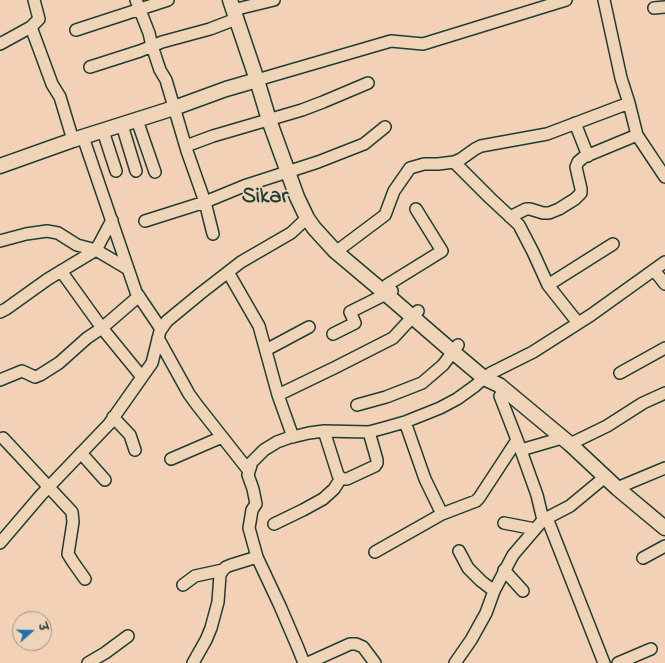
<!DOCTYPE html>
<html>
<head>
<meta charset="utf-8">
<style>
	body { margin:0 }
	#map { position:relative; width:665px; height:663px; overflow:hidden; background:#f2d1b6; font-family:"Indie Flower","Playpen Sans Deva",sans-serif }
	canvas { display:block }
	.north { position:absolute; left:12px; top:611px; width:40px; height:40px; box-sizing:border-box; background:#f0d4b7; border:1px solid #9c9883; border-radius:50%; rotate:70deg; font-size:11px; font-weight:700; line-height:16px; text-align:center; color:#1f3d34 }
	.north::after { content:''; display:block; margin:auto; width:14px; height:18px; background:#1f6fb2; clip-path:polygon(50% 0,100% 100%,50% 72%,0 100%) }
</style>
</head>
<body>
<div id="map">
<canvas width="665" height="663"></canvas>
<div class="north">उ</div>
</div>
<script>
const ctx = document.querySelector('canvas').getContext('2d');
ctx.lineJoin = 'round';
const toPath = rows => new Path2D(rows.map(r => 'M' + r).join(''));
function stroke(path, color, width, dash) { ctx.strokeStyle = color; ctx.lineWidth = width; ctx.lineCap = dash ? 'butt' : 'round'; ctx.setLineDash(dash || []); ctx.stroke(path); }
function write(font, color, halo, rows, align = 'center') {
  ctx.font = font + ' "Indie Flower",sans-serif'; ctx.lineWidth = 3.5; ctx.setLineDash([]); ctx.textBaseline = 'middle'; ctx.strokeStyle = halo; ctx.fillStyle = color; for (const [text, x, y, turn = 0] of rows) {
    ctx.save(); ctx.translate(x, y); ctx.rotate((+turn || 0) * Math.PI / 180); ctx.textAlign = isNaN(turn) ? turn : align; if (halo) ctx.strokeText(text, 0, 0); ctx.fillText(text, 0, 0); ctx.restore();
  }
}
const minor = toPath([
	[34,0,39,19,31,27,52,84,60,97,73,140],
	[136,0,149,33,152,46,160,70,166,80,187,151,205,202,213,234],
	[604,0,621,78,629,103,637,135,665,177],
	[654,8,665,7],
	[233,10,274,0],
	[76,30,168,0],
	[0,44,31,27],
	[90,67,140,51,162,42,210,29,236,19],
	[257,80,391,41,423,44,566,0],
	[137,120,155,172],
	[575,123,588,156],
	[122,125,136,171],
	[103,131,116,171],
	[83,137,136,292,161,329],
	[186,146,213,136,302,110,323,102,368,83],
	[454,162,490,198,519,225,533,252,548,285,578,323],
	[510,217,526,209,530,209,543,213,549,213,559,209,575,199,581,193,581,189,576,167,578,162,584,157,637,135],
	[145,221,205,202,244,186,318,162,364,144,385,127],
	[0,241,26,234,47,231,58,233,77,245,96,250,128,269],
	[341,248,385,215,394,191,410,168,424,164,438,164,454,162,461,159,475,149,481,146,547,134,629,103],
	[654,270,665,284],
	[61,271,102,328,142,377],
	[228,272,259,326,278,395,293,437],
	[387,285,442,251,416,209],
	[548,285,613,244],
	[0,312,6,309,48,279,96,250,112,220],
	[333,334,355,323,350,312,392,291],
	[158,338,189,394,197,405,249,471],
	[266,350,309,327],
	[620,373,665,348],
	[0,380,22,371,35,377,40,375,59,363,87,338,102,328,139,296],
	[278,395,336,367,393,338,418,311],
	[357,405,386,397,422,383,443,365,458,345],
	[113,417,130,435,135,450],
	[405,422,425,479,442,514],
	[324,431,338,475,341,478,345,479,347,479,375,466,377,463,377,460,369,432],
	[3,438,72,512,73,522,68,554,73,562,85,579],
	[570,444,607,426,643,403,665,393],
	[521,450,562,438],
	[81,453,105,480],
	[171,459,222,437],
	[617,488,665,468],
	[547,518,570,506,605,477],
	[543,520,547,518,604,663],
	[504,523,535,529],
	[274,524,303,510,323,499,334,489,341,478],
	[0,543,41,495,109,424,152,363,160,331,167,321,201,293,241,262,291,233,307,218],
	[459,551,468,568,481,581,494,591],
	[375,552,442,514,476,501,479,498,517,440],
	[257,557,280,606,298,648,304,663],
	[643,558,665,546],
	[504,570,523,591],
	[183,585,195,576,223,570],
	[88,663,105,653,128,636],
	[193,663,206,640,211,628,218,602,220,575,223,570,226,567,231,565,257,557,249,528,252,510,256,504,253,489,248,475,252,462,264,450,277,442,288,438,309,433,324,431,369,432,384,428,405,422,440,408,457,399,475,386,484,378,491,373,533,352,591,315,665,262],
	[308,663,350,644,356,644,363,647,375,663],
	[455,663,471,640,486,613,494,591,513,555,543,520,537,495,519,445,500,396],
	[618,663,651,649]
]);
const major = toPath([
	[230,0,257,80,269,120,297,197,307,218,314,228,335,251,386,294,453,352,484,378,499,385,570,444,617,488,665,528],
	[0,166,73,140,174,108,226,89,257,80]
]);
const townNames = [
	["Sikar",265,198]
];
stroke(minor, '#1f3d34', 14);
stroke(major, '#1f3d34', 17);
stroke(minor, '#f0d4b7', 11);
stroke(major, '#f0d4b7', 14);
write('bold 22px', '#1f3d34', '#f0d4b7', townNames);
</script>
</body>
</html>
